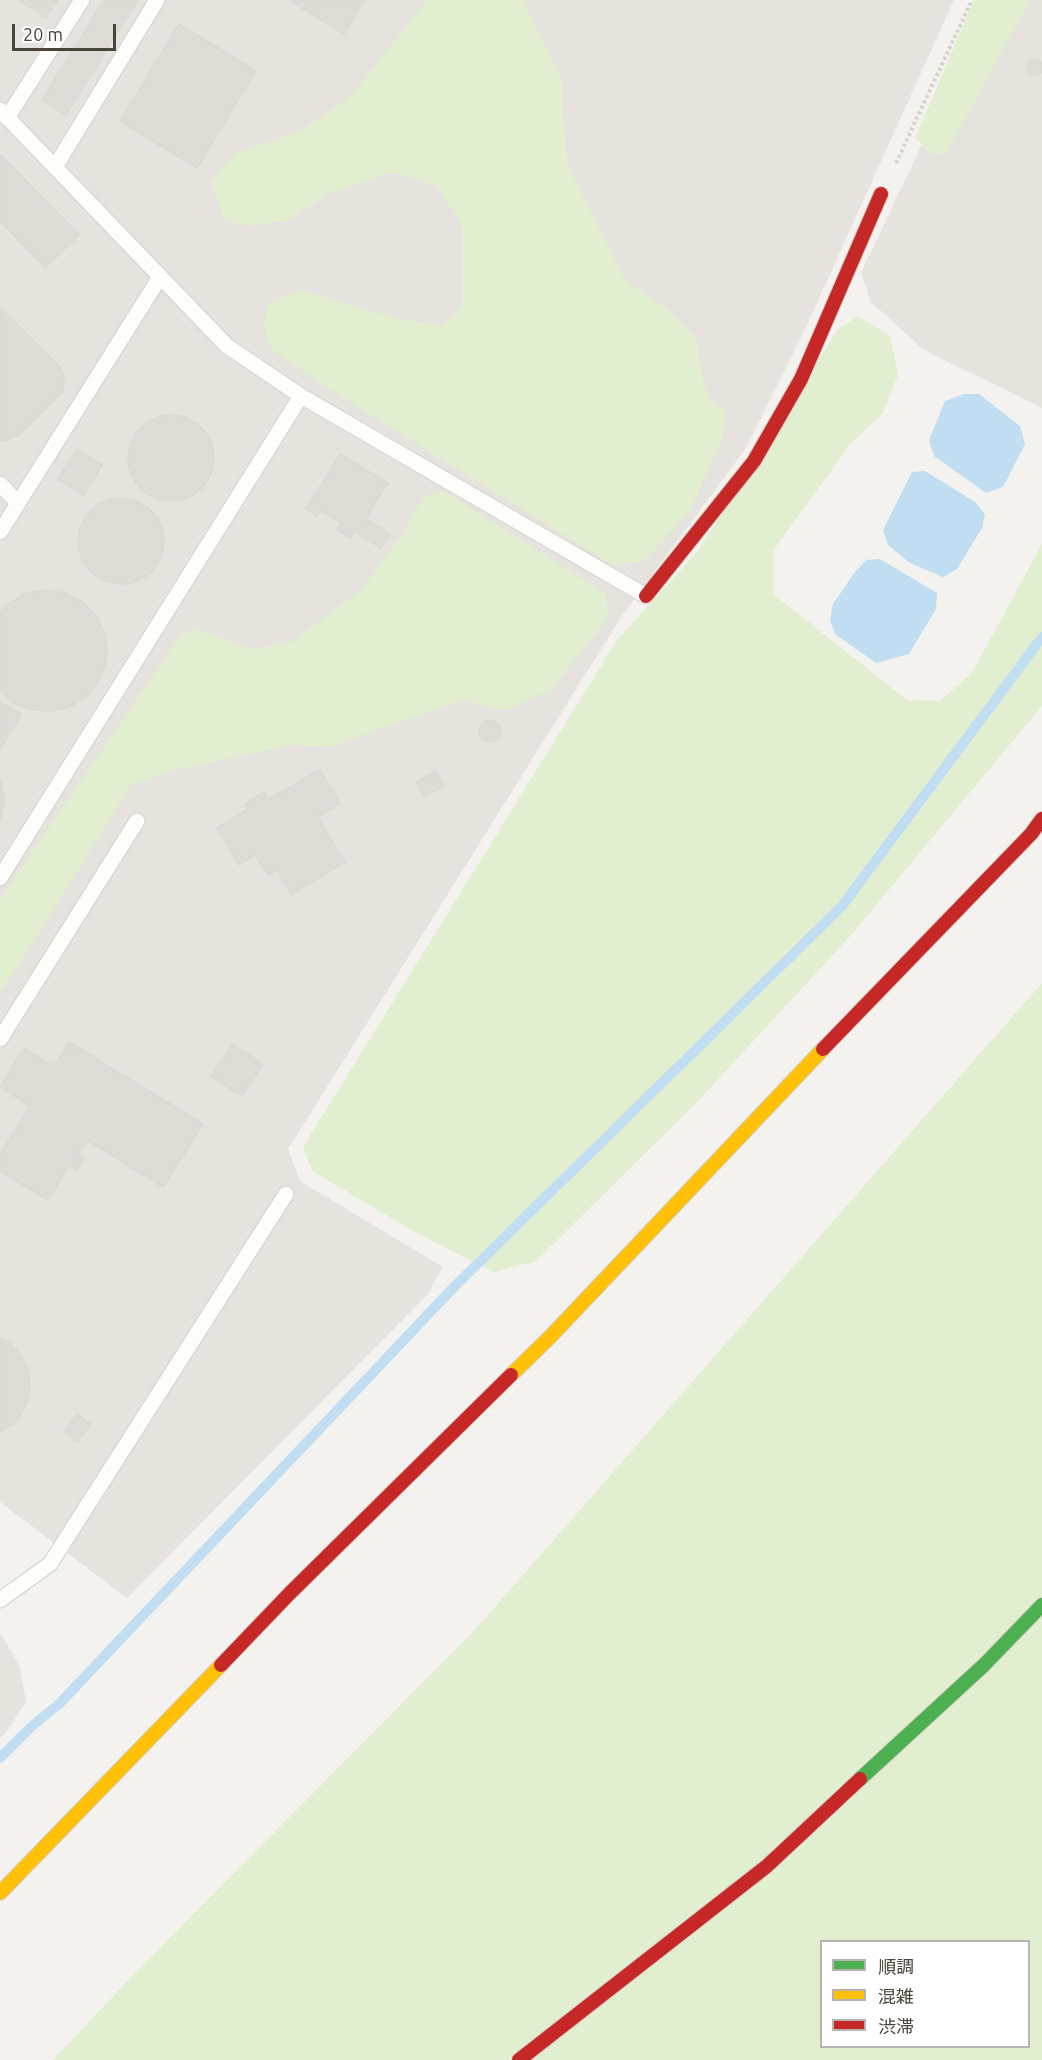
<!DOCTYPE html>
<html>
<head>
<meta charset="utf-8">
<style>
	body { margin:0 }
	#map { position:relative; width:1042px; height:2060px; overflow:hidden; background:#f4f2ee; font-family:Ubuntu,"Noto Sans JP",sans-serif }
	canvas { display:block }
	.legend { position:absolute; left:820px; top:1940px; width:210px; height:108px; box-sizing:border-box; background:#fff; border:2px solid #b7b4b0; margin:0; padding:8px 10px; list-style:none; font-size:18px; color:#4b4439 }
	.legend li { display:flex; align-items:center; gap:12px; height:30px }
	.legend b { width:30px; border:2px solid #b7b4b0 }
	.scale { position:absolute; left:12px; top:24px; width:104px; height:27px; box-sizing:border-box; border:3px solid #4b4439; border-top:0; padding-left:8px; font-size:18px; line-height:21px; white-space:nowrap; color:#4b4439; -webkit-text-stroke:4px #fff; paint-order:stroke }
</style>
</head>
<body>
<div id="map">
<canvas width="1042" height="2060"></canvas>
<ul class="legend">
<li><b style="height:8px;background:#4caf50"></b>順調</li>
<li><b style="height:8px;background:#ffc107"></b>混雑</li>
<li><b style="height:8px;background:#c62828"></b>渋滞</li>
</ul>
<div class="scale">20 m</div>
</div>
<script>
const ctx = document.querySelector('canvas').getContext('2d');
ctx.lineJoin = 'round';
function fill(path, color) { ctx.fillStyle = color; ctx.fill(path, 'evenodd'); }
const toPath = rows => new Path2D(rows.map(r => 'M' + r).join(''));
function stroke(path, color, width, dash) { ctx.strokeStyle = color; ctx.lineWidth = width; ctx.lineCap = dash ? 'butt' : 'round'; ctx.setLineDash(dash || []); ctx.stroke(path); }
const industrial = toPath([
	[0,0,954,0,807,325,746,448,622,616,288,1149,300,1181,443,1267,427,1295,127,1598,0,1502],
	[987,0,1042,0,1042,408,924,350,871,302,861,273,967,49],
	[0,1633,19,1664,26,1702,7,1731,0,1738]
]);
const green = toPath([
	[427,0,523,0,561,77,563,119,568,166,625,280,669,310,696,338,703,381,709,398,726,412,722,439,690,511,645,561,612,565,329,389,272,350,263,325,269,302,301,290,396,318,441,326,463,305,463,227,436,186,391,172,327,195,289,220,247,226,225,220,210,182,236,153,301,131,351,96],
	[974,0,1030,0,947,153,932,155,915,138],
	[858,316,890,336,898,375,883,413,851,443,773,551,773,594,907,700,940,701,972,673,1042,544,1042,706,852,934,696,1103,536,1261,494,1272,413,1231,312,1171,303,1147,617,640,698,551,838,329],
	[444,491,605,593,609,617,551,690,504,711,464,700,329,747,292,745,176,770,131,785,28,951,0,992,0,899,180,636,196,628,252,649,291,642,361,590,404,532,423,497],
	[1042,983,1042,2060,53,2060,136,1972,473,1632],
	[822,1942,1028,1942,1028,2046,822,2046]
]);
const water = toPath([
	[964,394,979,394,1020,426,1025,444,1003,487,986,493,934,456,929,440,945,401],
	[925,471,975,502,985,514,982,528,957,569,943,577,910,563,888,545,883,530,912,472],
	[880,559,937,593,936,609,909,654,876,663,835,634,830,620,833,604,855,572,866,560]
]);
const stream = toPath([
	[0,1758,31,1727,60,1703,454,1287,842,906,1042,637]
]);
const building = toPath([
	[19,0,58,0,46,17,19,0],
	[104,0,138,0,66,115,42,100,104,0],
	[289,0,365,0,344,34,289,0],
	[179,24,256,71,197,168,120,121,179,24],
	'1027 67a8 8 0 1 1 16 0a8 8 0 1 1-16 0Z',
	[0,154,79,235,45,268,0,221,0,154],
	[0,308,61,368,64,377,63,391,18,436,6,440,0,440,0,308],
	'128 458a43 43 0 1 1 86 0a43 43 0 1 1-86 0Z',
	[77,449,102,465,84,495,58,479,77,449],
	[340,454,388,483,365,519,390,534,381,548,354,532,350,538,337,530,341,523,321,510,317,516,306,509,340,454],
	'78 541a43 43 0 1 1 86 0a43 43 0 1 1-86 0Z',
	[44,590,65,593,83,602,98,618,106,637,107,658,100,679,87,696,69,707,51,711,32,710,14,703,0,691,0,612,7,605,23,594,44,590],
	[0,702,21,714,1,748,0,747,0,702],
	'479 731a11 11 0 1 1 22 0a11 11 0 1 1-22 0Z',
	[320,769,340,803,317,817,345,862,291,895,277,870,268,875,255,855,239,865,217,828,248,809,245,804,264,792,268,800,320,769],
	[436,771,444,786,424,797,416,782,436,771],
	[0,779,5,801,0,819,0,779],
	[69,1042,203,1124,163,1187,87,1140,78,1154,84,1158,77,1170,69,1165,48,1200,0,1171,0,1155,30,1106,0,1087,24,1048,54,1067,69,1042],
	[233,1044,263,1064,242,1096,211,1076,233,1044],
	[0,1338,9,1342,21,1354,28,1370,30,1386,27,1403,19,1419,0,1433,0,1338],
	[77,1414,91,1424,78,1441,64,1432,77,1414]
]);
const path = toPath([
	[896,163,972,0]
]);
const lane = toPath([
	[0,110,227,346,301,396,646,596],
	[7,118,82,0],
	[55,167,157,0],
	[0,484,18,503],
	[0,532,160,277],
	[0,878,301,396],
	[0,1039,137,821],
	[0,1600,50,1564,286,1194]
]);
const fast = toPath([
	[860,1779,984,1665,1042,1605]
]);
const slow = toPath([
	[511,1375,551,1336,823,1049],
	[0,1893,221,1665]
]);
const jam = toPath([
	[646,596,754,461,801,379,881,194],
	[823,1049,1031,834,1042,819],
	[221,1665,290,1593,511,1375],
	[519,2060,767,1866,860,1779]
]);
fill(industrial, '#e6e2de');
fill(green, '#e1eecf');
fill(water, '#c0ddf1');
stroke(stream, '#c0ddf1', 10);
fill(building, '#dedbd6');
stroke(building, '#dcd9d4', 1.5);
stroke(lane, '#d2d0cb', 17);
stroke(fast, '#d3cfc5', 16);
stroke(slow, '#d3cfc5', 16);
stroke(jam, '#d3cfc5', 16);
stroke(path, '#d3d2cc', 4, [3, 3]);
stroke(lane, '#fdfdfc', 15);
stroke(fast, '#4caf50', 14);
stroke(slow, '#ffc107', 14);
stroke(jam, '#c62828', 14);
</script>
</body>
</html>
